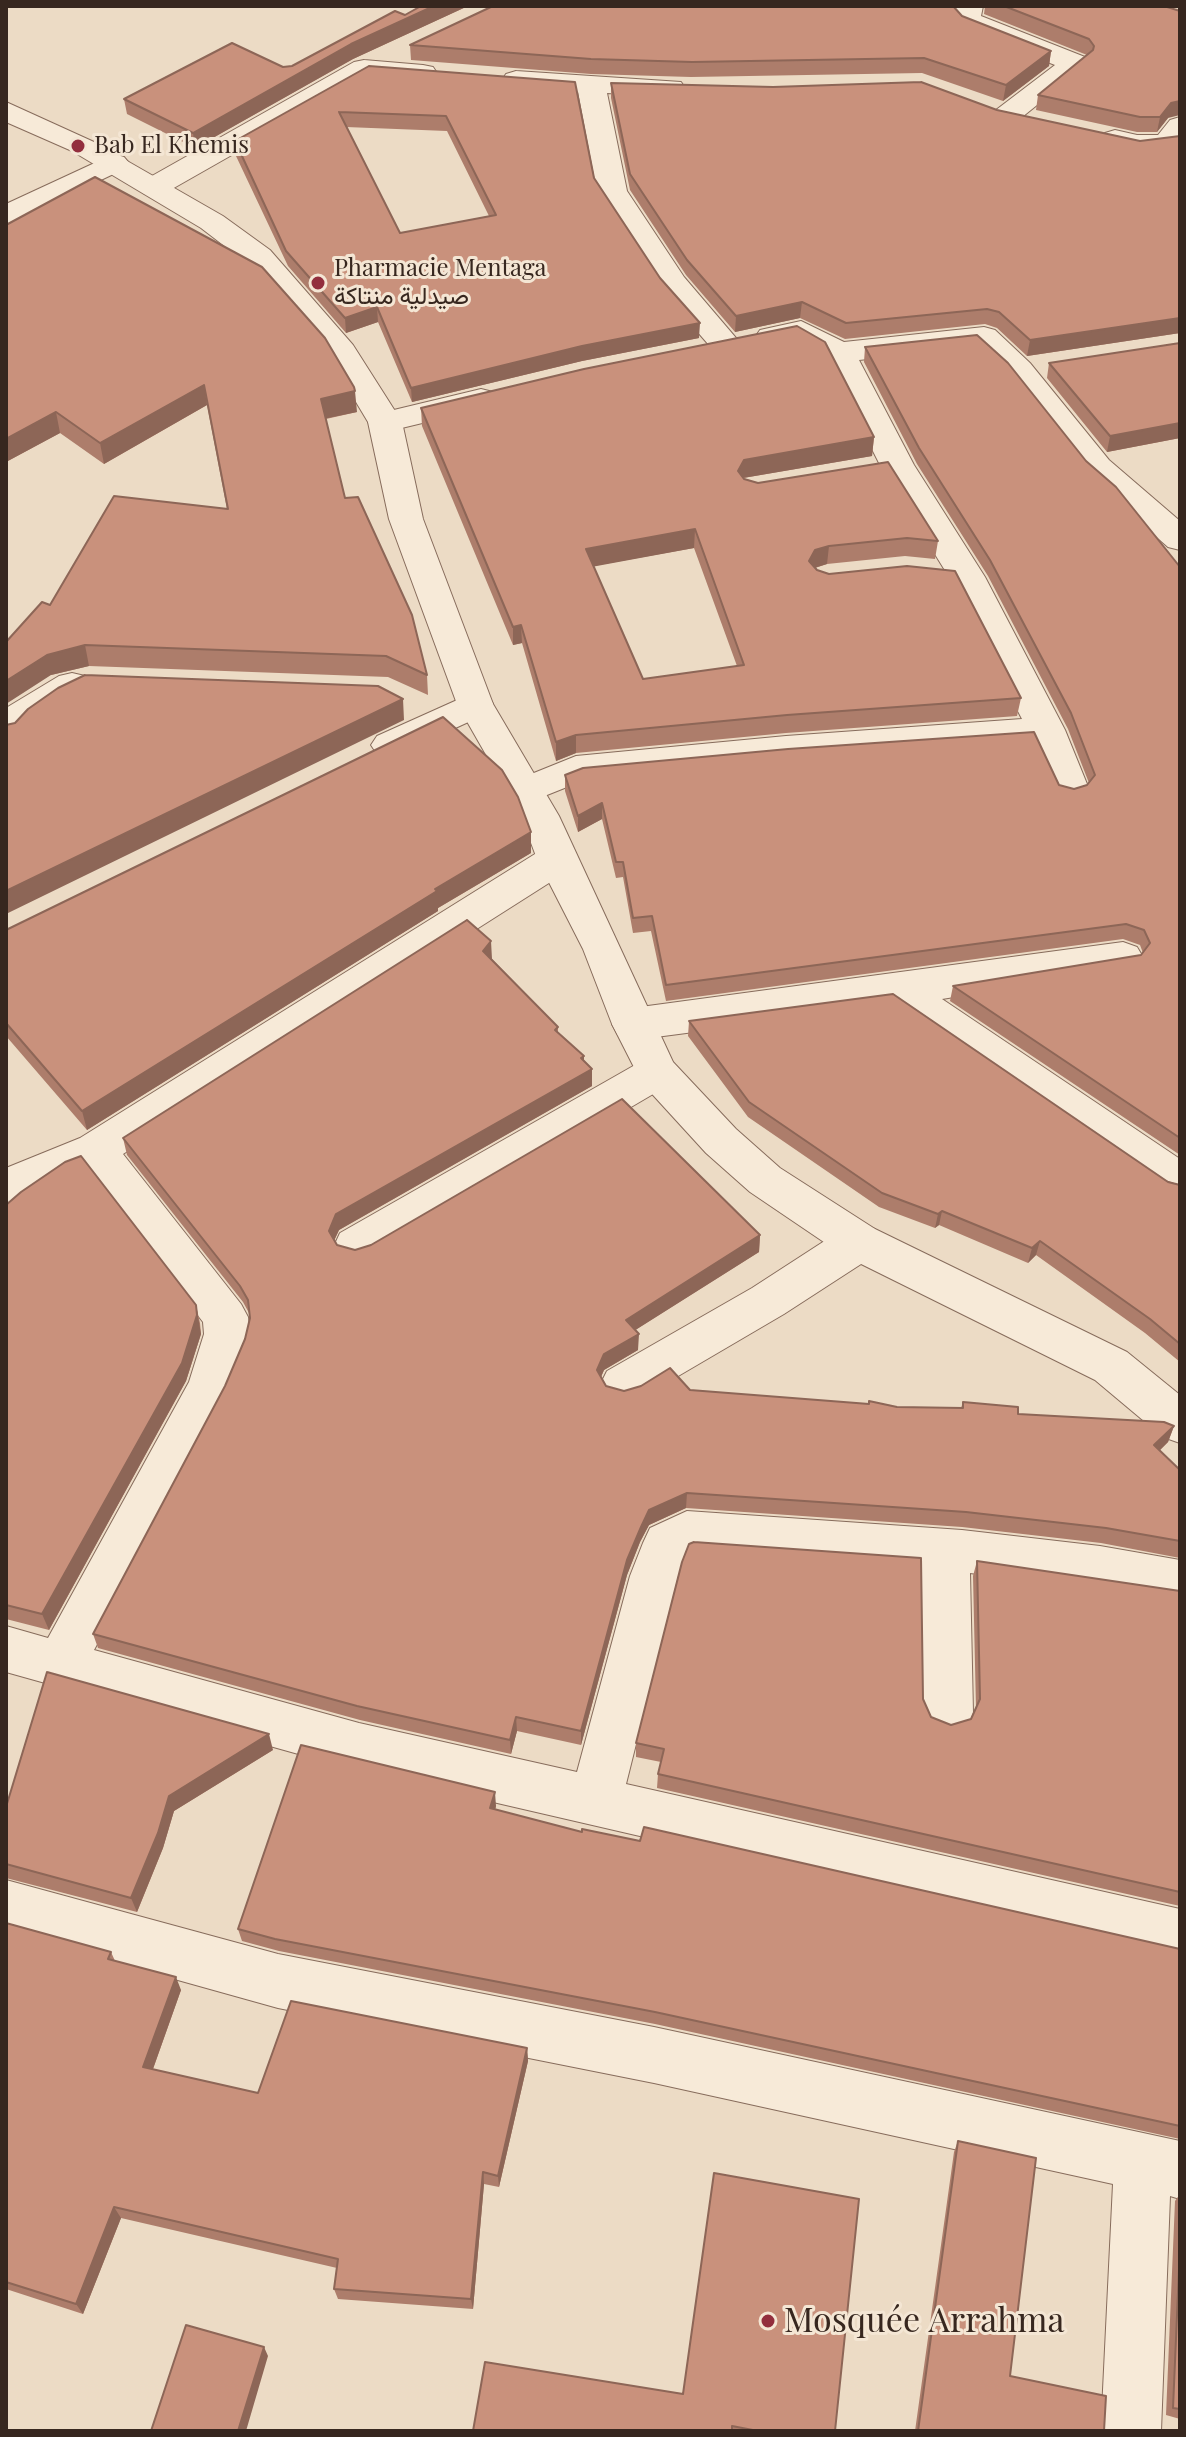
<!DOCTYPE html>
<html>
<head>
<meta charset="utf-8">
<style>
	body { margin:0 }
	#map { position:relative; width:1186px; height:2437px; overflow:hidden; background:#ecdbc5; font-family:"Playfair Display",serif }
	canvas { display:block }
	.frame { position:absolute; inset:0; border:8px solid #37271f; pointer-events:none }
</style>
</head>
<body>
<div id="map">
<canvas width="1186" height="2437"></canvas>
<div class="frame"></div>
</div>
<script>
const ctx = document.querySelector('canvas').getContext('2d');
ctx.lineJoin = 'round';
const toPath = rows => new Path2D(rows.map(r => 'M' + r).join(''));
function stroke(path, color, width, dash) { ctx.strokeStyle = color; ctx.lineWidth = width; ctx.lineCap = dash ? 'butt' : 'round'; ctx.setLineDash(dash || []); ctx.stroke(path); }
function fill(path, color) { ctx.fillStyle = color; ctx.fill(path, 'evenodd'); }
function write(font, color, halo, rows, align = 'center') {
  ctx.font = font + ' "Playfair Display",Vazirmatn,serif'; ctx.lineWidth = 6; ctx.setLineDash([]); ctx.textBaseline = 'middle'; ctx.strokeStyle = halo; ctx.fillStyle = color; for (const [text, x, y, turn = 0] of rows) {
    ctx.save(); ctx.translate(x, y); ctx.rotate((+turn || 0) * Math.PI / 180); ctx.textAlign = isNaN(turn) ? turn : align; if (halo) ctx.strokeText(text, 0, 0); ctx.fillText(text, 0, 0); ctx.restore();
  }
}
const minor = toPath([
	[955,6,983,6,981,16,1085,57,1089,63,1016,122,1006,125,996,122,992,116,996,110,1055,65,961,28,953,18,955,6],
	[364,60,423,65,433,67,437,73,433,79,423,81,369,77,165,193,154,196,143,193,139,187,143,181,354,62,364,60],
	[516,71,681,82,685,88,681,94,671,97,607,93,627,191,684,277,742,345,737,352,726,355,715,352,662,291,610,215,597,191,578,92,506,86,502,80,506,74,516,71],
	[1180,117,1180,145,1176,149,1137,153,1105,145,1100,139,1105,133,1115,130,1137,135,1158,135,1170,120,1180,117],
	[114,154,124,157,129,163,124,169,6,225,6,204,114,154],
	[801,321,844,342,984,327,995,330,1030,363,1109,460,1180,521,1180,550,1168,547,1085,474,1008,377,976,347,859,360,914,465,985,577,1065,730,1089,789,1083,798,1070,802,1057,798,1033,744,786,762,582,781,527,803,514,799,508,790,514,781,576,756,786,736,1022,719,949,577,880,465,826,358,796,341,771,347,760,344,755,337,760,330,801,321],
	[481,389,493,392,497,399,493,406,385,432,373,429,368,422,373,415,481,389],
	[72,673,85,676,90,685,85,694,31,727,19,741,6,745,6,708,59,676,72,673],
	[475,692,488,695,493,704,488,713,390,758,377,754,371,745,377,736,475,692],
	[557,845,571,849,577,859,571,869,123,1154,241,1304,248,1317,250,1334,246,1354,226,1401,94,1650,359,1723,577,1772,630,1576,643,1543,650,1528,687,1511,962,1530,1100,1546,1180,1560,1180,1604,1100,1590,970,1573,973,1713,966,1730,948,1736,930,1730,923,1713,921,1570,692,1554,686,1557,678,1576,626,1784,1180,1909,1180,1961,359,1771,6,1672,6,1626,48,1638,189,1382,204,1334,203,1322,87,1171,6,1203,6,1168,80,1138,543,849,557,845],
	[1123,942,1137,947,1143,957,1137,967,942,999,1180,1159,1180,1199,1165,1194,892,1006,633,1040,618,1035,612,1024,618,1013,633,1008,1123,942],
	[657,1056,672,1061,678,1072,672,1083,372,1259,356,1264,340,1259,334,1246,340,1233,642,1061,657,1056],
	[859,1224,875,1229,881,1242,875,1255,784,1314,639,1399,623,1404,607,1399,600,1385,607,1371,752,1288,843,1229,859,1224],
	[6,1880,278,1954,654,2027,1180,2141,1180,2199,1170,2196,1161,2431,1101,2431,1113,2184,654,2083,278,2008,6,1932,6,1880]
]);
const tertiary = toPath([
	[6,102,94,142,223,216,270,250,353,345,402,422,423,519,493,704,559,816,673,1062,736,1129,780,1168,875,1229,1127,1352,1180,1395,1180,1443,1163,1437,1095,1380,843,1255,750,1192,706,1153,642,1083,612,1024,583,949,537,859,521,816,457,704,389,519,368,422,329,357,248,264,201,228,72,151,6,122,6,102]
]);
const wall = toPath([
	[421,6,468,6,353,59,195,148,127,114,124,99,292,66,405,15],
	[985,6,1164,6,1168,118,1157,132,1137,132,1036,110,1038,95,1087,55,984,14],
	[962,16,1051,51,1049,66,1003,101,922,73,691,77,591,74,411,60,410,45],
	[369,66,594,178,699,338,582,361,412,402,378,322,346,333,288,266,236,156,235,141],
	[346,127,447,131,489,216,400,233],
	[611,83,997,110,1140,141,1180,136,1180,333,1027,356,997,328,985,324,845,339,800,318,735,332,686,275,630,190,611,98],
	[6,225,357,412,326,419,345,498,427,675,428,695,388,677,89,666,51,675,50,605,227,509,207,405,104,464,60,433,6,462],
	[1180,343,1180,438,1107,452,1047,378,1049,363],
	[865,347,1086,461,1180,567,1180,1155,950,1001,953,986,1141,955,1143,953,1140,945,1123,939,666,1001,651,931,633,933,623,877,616,878,602,819,578,832,565,791,565,775,1059,785,1074,789,1087,785,1089,783,1068,729,988,576,917,464,864,362],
	[421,408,874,437,872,456,743,478,938,541,935,559,905,556,827,564,815,568,817,570,1021,698,1017,716,786,733,576,753,556,761,522,643,513,645,422,426],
	[694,548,737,666,643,679,593,566],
	[531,853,438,908,438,911,87,1130,6,1036,6,930],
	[492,959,558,1027,558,1033,584,1056,584,1060,592,1086,339,1230,334,1241,337,1245,355,1250,760,1235,759,1252,635,1330,638,1350,604,1370,601,1377,606,1386,624,1391,690,1390,897,1407,961,1408,963,1402,1018,1414,1174,1426,1168,1442,1160,1450,1180,1470,1180,1558,1101,1543,962,1527,686,1508,649,1525,640,1542,627,1575,581,1745,517,1731,511,1754,360,1720,98,1648,93,1634,225,1386,245,1339,250,1318,249,1313,243,1302,127,1155,123,1138],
	[689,1021,1180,1185,1180,1362,1145,1333,1036,1255,1028,1263,939,1225,935,1228,879,1207,748,1117,688,1036],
	[6,1205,196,1305,200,1323,201,1334,186,1381,49,1630,6,1619],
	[977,1561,1180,1591,1180,1906,657,1788,658,1774,661,1762,636,1757,636,1743,923,1699,931,1717,951,1725,971,1719,976,1708,973,1576],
	[273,1750,174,1811,163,1848,137,1912,6,1878,6,1807],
	[496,1806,495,1810,582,1832,1180,1949,1180,2139,655,2024,279,1951,242,1941,238,1929],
	[6,1923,111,1952,115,1961,181,1990,153,2069,258,2093,527,2048,528,2061,499,2187,484,2184,473,2309,338,2299,334,2289,337,2268,121,2218,83,2314,6,2289],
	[958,2141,1010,2376,1104,2431,915,2431,954,2152],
	[1180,2194,1180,2419,1166,2415,1175,2201],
	[485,2362,835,2431,473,2431]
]);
const shadedWall = toPath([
	[434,6,468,6,353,59,195,148,193,133,351,44],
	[1051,51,1049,66,1003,101,1006,85],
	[1180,101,1180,115,1168,118,1157,132,1160,117,1171,103],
	[802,302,800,318,735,332,736,316],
	[377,307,378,322,346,333,345,318],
	[1180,318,1180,333,1027,356,1030,340],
	[700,323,699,338,582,361,412,402,411,388,582,346],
	[204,385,207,405,104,464,100,443],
	[355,391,357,412,323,419,321,399],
	[56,412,60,433,6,462,6,439],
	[1180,423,1180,438,1107,452,1110,436],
	[874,437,872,456,743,478,738,471,744,460],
	[695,529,694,548,586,568,586,549],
	[829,546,827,564,814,568,809,561,815,550],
	[521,625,522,643,513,645,513,627],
	[85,645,89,666,51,675,6,704,6,681,47,655],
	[403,699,404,720,6,914,6,891],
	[576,735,576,753,556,761,556,742],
	[602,803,602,819,578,832,578,816],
	[531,832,531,853,438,908,438,911,87,1130,82,1111,435,889],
	[491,941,492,959,484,968,483,951],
	[584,1056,584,1073,592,1069,592,1086,339,1230,331,1247,329,1231,336,1214],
	[942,1211,939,1225,935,1228,938,1214],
	[760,1235,759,1252,626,1336,626,1320],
	[1040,1241,1036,1255,1028,1263,1032,1248],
	[196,1305,201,1334,186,1381,49,1630,42,1614],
	[639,1334,638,1350,604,1370,597,1386,597,1370,604,1354],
	[1174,1426,1168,1442,1149,1461,1154,1445],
	[687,1493,686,1508,649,1525,640,1542,627,1575,581,1745,581,1731,627,1560,641,1527,649,1510],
	[516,1717,517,1731,511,1754,510,1740],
	[269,1734,273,1750,174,1811,163,1848,137,1912,131,1898,169,1796],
	[495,1792,496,1806,492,1822,490,1808],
	[176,1977,181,1990,149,2080,143,2067],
	[527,2048,528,2061,499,2187,498,2176],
	[483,2172,484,2184,473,2309,471,2299],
	[114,2207,121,2218,83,2314,76,2304],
	[264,2347,268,2356,246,2431,238,2431]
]);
const building = toPath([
	[421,6,434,6,351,44,193,133,124,99,232,43,283,67,292,66,395,11,405,15,421,6],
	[493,6,953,6,962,16,1051,51,1006,85,924,58,692,62,591,59,410,45,493,6],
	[1004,6,1164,6,1180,11,1180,101,1171,103,1160,117,1140,117,1038,95,1093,50,1094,46,1089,39,1004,6],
	[369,66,575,82,594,178,660,278,700,323,582,346,411,388,377,307,345,318,286,251,235,141,369,66],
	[339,112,446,116,496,215,400,233,339,112],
	[921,82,997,110,1140,141,1180,136,1180,318,1030,340,999,312,987,309,846,323,802,302,736,316,687,260,630,174,611,83,773,87,921,82],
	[95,177,262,267,325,338,354,387,355,391,321,399,345,498,358,497,412,615,427,675,386,656,85,645,47,655,6,681,6,642,42,602,50,605,114,496,228,509,204,385,100,443,56,412,6,439,6,225,95,177],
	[797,326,825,342,874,437,744,460,738,471,744,479,758,483,888,462,938,541,907,538,829,546,815,550,809,561,817,570,829,574,907,566,955,571,1021,698,787,715,576,735,556,742,521,625,513,627,421,408,584,369,797,326],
	[695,529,744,665,643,679,586,549,695,529],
	[977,335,1008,363,1086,461,1116,487,1180,567,1180,1138,953,986,1141,955,1150,943,1144,930,1126,924,666,985,652,916,633,918,623,862,616,862,602,803,578,816,565,775,583,768,788,749,1034,732,1059,785,1074,789,1087,785,1095,775,1071,713,990,560,919,448,865,347,977,335],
	[1180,343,1180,423,1110,436,1049,363,1180,343],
	[85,675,378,686,403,699,6,891,6,725,15,723,28,709,58,688,85,675],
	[443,717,502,770,518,797,531,832,435,889,437,891,82,1111,6,1023,6,930,443,717],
	[467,920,491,941,483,951,558,1027,555,1030,584,1056,581,1058,592,1069,336,1214,329,1231,337,1245,355,1250,371,1245,622,1099,760,1235,626,1320,639,1334,604,1354,597,1370,606,1386,624,1391,641,1386,670,1368,690,1390,869,1404,869,1401,897,1407,963,1408,963,1402,1018,1407,1018,1414,1164,1422,1174,1426,1154,1445,1180,1470,1180,1541,1106,1528,966,1512,687,1493,649,1510,641,1527,627,1560,581,1731,516,1717,510,1740,357,1706,93,1634,225,1386,245,1339,250,1318,248,1300,240,1286,123,1138,467,920],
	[893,994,1168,1182,1180,1185,1180,1344,1150,1319,1040,1241,1032,1248,942,1211,938,1214,882,1193,749,1102,689,1021,893,994],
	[81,1156,196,1305,197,1315,182,1363,42,1614,6,1605,6,1205,21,1192,65,1162,81,1156],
	[694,1542,921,1558,923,1699,931,1717,951,1725,971,1719,980,1699,977,1561,1180,1591,1180,1892,658,1774,664,1749,636,1743,682,1562,689,1544,694,1542],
	[47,1672,269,1734,169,1796,158,1833,131,1898,6,1864,6,1807,47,1672],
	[301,1745,495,1792,490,1808,582,1832,582,1829,640,1841,644,1827,1180,1949,1180,2126,655,2012,275,1939,238,1929,301,1745],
	[6,1923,111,1952,108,1959,176,1977,143,2067,258,2093,291,2001,527,2048,498,2176,483,2172,471,2299,334,2289,338,2259,114,2207,76,2304,6,2282,6,1923],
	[958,2141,1036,2158,1010,2376,1106,2396,1104,2431,918,2431,958,2141],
	[714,2173,859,2199,835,2431,758,2431,732,2426,732,2431,473,2431,485,2362,683,2394,714,2173],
	[1180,2246,1180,2409,1173,2408,1180,2246],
	[186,2325,264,2347,238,2431,151,2431,186,2325]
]);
const markers = [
	[78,146,8,"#932e3d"],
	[318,283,8,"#932e3d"],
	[768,2321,8,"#932e3d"]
];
const farPoinames = [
	["Bab El Khemis",94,146],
	["Pharmacie Mentaga",334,269],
	["صيدلية منتاكة",334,297]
];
const nearPoinames = [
	["Mosquée Arrahma",784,2321]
];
stroke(minor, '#876c5c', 2);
stroke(tertiary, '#876c5c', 2);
fill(minor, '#f7ead8');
fill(tertiary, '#f7ead8');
fill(wall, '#ad7d6b');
fill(shadedWall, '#8d6657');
fill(building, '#c9917c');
stroke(building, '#8d6657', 2);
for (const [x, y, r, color] of markers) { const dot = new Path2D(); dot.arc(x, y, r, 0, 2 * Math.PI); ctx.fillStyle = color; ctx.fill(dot); stroke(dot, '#f4e6d4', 3); }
write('24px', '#37271f', '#f4e6d4', farPoinames, 'left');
write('34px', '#37271f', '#f4e6d4', nearPoinames, 'left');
</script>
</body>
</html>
